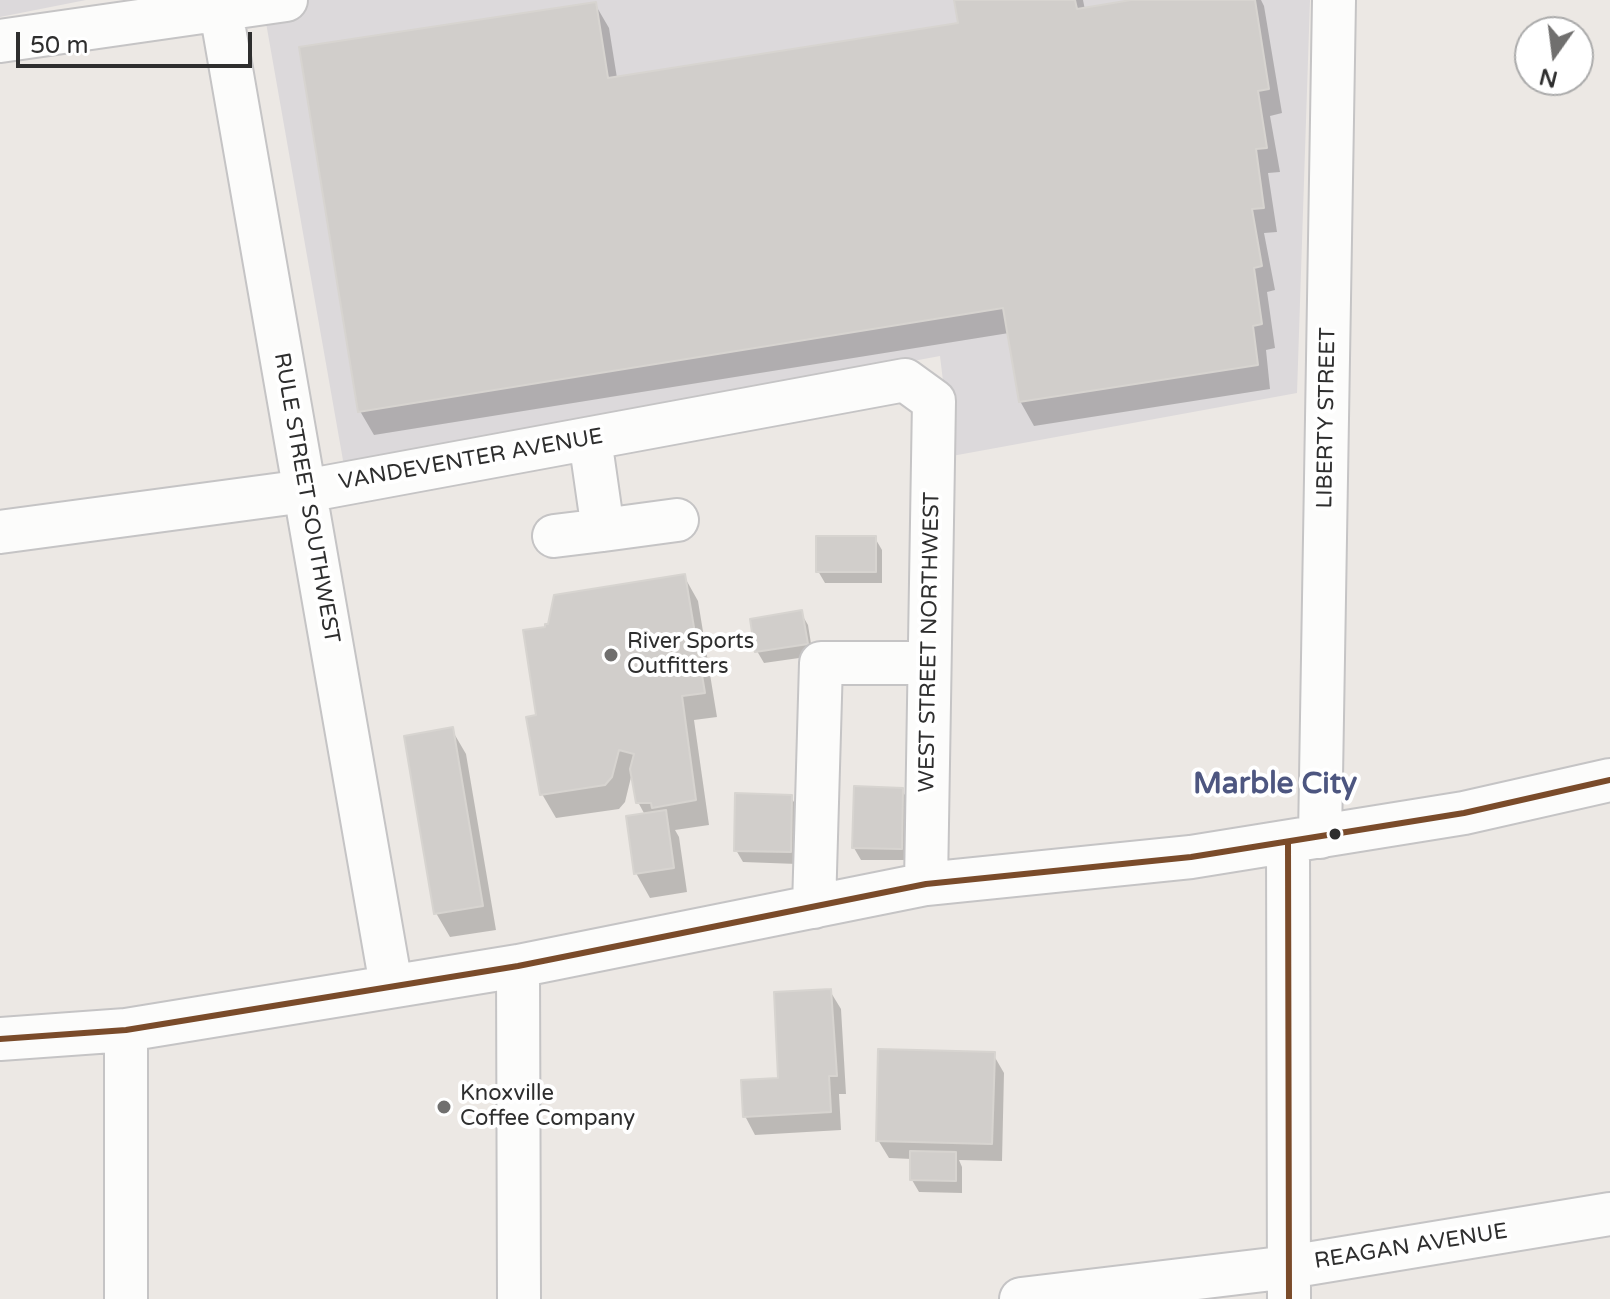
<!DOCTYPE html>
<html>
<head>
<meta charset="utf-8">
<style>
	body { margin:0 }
	#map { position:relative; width:1610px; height:1299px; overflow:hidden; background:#ece8e4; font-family:"Varela Round",sans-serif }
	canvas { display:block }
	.north { position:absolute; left:1514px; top:16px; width:80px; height:80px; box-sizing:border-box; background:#fff; border:2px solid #ababab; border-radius:50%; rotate:194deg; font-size:22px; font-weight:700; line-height:32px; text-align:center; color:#2e2e2e }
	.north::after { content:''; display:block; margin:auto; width:28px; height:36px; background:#706f6e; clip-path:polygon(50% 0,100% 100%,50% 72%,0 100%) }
	.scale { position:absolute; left:16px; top:32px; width:236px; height:36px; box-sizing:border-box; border:4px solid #2e2e2e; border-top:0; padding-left:10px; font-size:24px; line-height:28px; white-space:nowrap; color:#2e2e2e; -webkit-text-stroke:6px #fff; paint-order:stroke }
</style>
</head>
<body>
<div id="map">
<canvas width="1610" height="1299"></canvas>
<div class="north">N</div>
<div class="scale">50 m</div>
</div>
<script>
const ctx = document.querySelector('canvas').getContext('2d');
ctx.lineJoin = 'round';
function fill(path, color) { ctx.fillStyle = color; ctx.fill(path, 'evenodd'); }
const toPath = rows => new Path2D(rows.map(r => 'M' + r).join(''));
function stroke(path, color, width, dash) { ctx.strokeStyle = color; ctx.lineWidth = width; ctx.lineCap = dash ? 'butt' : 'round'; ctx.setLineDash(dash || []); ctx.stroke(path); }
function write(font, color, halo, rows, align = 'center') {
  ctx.font = font + ' "Varela Round",sans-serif'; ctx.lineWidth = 8; ctx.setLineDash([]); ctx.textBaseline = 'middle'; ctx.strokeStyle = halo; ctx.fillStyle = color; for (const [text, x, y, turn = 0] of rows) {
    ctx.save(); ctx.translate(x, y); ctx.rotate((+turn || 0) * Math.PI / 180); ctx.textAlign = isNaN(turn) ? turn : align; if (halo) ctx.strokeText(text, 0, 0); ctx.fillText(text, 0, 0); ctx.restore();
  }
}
const industrial = toPath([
	[0,0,86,0,0,17],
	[262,0,1310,0,1297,393,952,456,940,356,344,466]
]);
const shadow = toPath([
	[956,0,1083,0,1085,10,1143,0,1261,0,1264,6,1282,113,1270,116,1280,172,1268,173,1277,232,1264,233,1275,290,1267,292,1275,348,1266,350,1270,389,1034,426,1020,401,1009,333,374,435,360,411,595,4,609,28,617,78,960,25],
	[875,538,882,550,882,583,825,583,818,571],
	[684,576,698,601,717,717,694,720,709,825,675,830,679,837,687,892,650,898,636,873,645,815,638,802,632,773,625,802,619,809,556,818,542,794,538,717,547,629],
	[801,613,808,625,813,656,764,663,757,651],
	[452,730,466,754,496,930,450,937,436,913],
	[902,790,909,802,908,860,861,860,854,848],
	[791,797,798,809,797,864,743,862,736,850],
	[830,991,841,1009,846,1094,839,1094,841,1130,755,1135,745,1116,781,1080],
	[993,1054,1004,1073,1002,1161,959,1160,962,1167,962,1193,919,1192,912,1180,912,1159,889,1158,878,1140]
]);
const building = toPath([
	[954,0,1075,0,1077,9,1131,0,1255,0,1269,89,1258,91,1267,148,1256,149,1264,208,1252,209,1262,266,1254,268,1262,324,1253,326,1258,365,1019,402,1003,308,358,412,299,47,596,2,608,78,958,23,954,0],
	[816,536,876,536,876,572,816,572,816,536],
	[685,574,705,693,682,696,696,800,652,808,651,803,636,803,630,769,634,754,619,750,612,777,605,785,540,795,526,717,536,715,523,630,545,627,545,624,548,624,554,595,685,574],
	[802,610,808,644,755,652,750,619,802,610],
	[453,727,483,906,434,914,404,736,453,727],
	[854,786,903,788,902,849,852,848,854,786],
	[735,793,792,795,791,852,734,851,735,793],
	[666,810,674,868,634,874,626,816,666,810],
	[831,989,837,1076,829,1076,831,1112,743,1117,741,1080,778,1078,774,992,831,989],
	[878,1049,995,1052,992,1144,876,1141,878,1049],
	[910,1151,956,1152,956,1181,910,1180,910,1151]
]);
const minor = toPath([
	[219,0,391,985],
	[0,41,286,0],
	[590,439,603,530,677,520],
	[0,532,305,491,905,380,934,401,926,884],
	[554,536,603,530],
	[1320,837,1334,0],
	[1288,842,1289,1299],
	[814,907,821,663,929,663],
	[518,966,519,1299],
	[0,1039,126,1030,518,966,926,884,1191,857,1464,813,1610,780],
	[126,1299,126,1030],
	[1021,1299,1289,1267,1610,1214]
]);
const bus1 = toPath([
	[1288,842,1289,1299],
	[0,1039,126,1030,518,966,926,884,1191,857,1464,813,1610,780]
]);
const markers = [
	[611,655,8,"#706f6e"],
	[1335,834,7,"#2e2e2e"],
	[444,1107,8,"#706f6e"]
];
const streetNames = [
	["LIBERTY STREET",1327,418,-89],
	["VANDEVENTER AVENUE",471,460,-10],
	["RULE STREET SOUTHWEST",306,498,80],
	["WEST STREET NORTHWEST",930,642,-89],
	["REAGAN AVENUE",1411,1247,-9]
];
const poiNames = [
	["River Sports",627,642],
	["Outfitters",627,667],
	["Knoxville",460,1094],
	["Coffee Company",460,1119]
];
const districtNames = [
	["Marble City",1275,785]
];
fill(industrial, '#dcd9db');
fill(shadow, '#0003');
fill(building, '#d1cecb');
stroke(building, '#d7d4d0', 2);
stroke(minor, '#c5c4c5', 46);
stroke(minor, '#fcfcfb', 42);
stroke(bus1, '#7a4b2a', 6);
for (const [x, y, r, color] of markers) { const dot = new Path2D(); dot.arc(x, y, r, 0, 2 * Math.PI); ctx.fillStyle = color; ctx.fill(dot); stroke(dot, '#fff', 3); }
write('22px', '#2e2e2e', '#fff', streetNames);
write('22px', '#2e2e2e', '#fff', poiNames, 'left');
write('bold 30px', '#4d5680', '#fff', districtNames);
</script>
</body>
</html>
